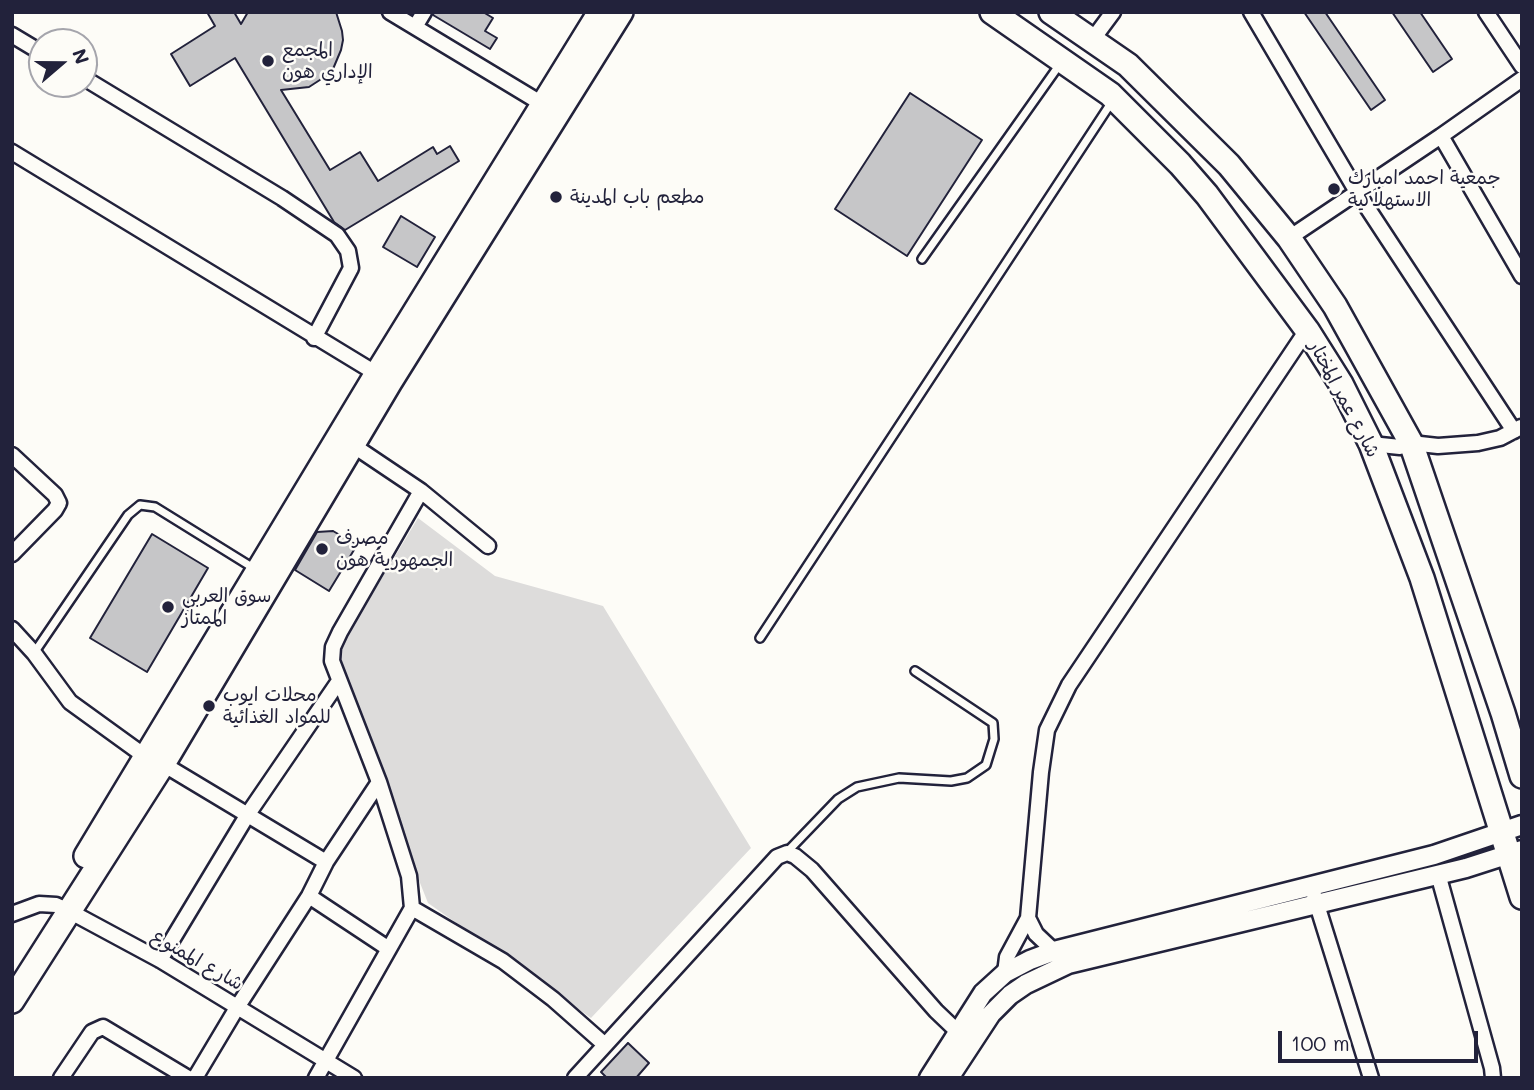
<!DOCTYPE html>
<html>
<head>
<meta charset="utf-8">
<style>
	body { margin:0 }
	#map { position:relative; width:1534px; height:1090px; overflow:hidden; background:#fdfcf7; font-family:Mali,sans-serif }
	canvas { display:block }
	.frame { position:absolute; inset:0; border:14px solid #22223b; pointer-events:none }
	.north { position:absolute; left:28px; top:28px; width:70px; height:70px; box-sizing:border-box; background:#fdfcf7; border:2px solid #a5a5ac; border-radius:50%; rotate:70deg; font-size:19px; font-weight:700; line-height:28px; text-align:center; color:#22223b }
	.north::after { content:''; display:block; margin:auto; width:24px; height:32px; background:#22223b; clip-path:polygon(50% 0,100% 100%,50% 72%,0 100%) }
	.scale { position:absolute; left:1278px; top:1031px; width:200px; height:32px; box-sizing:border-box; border:4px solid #22223b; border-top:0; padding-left:9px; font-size:21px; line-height:24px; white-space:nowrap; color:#22223b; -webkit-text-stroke:5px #fdfcf7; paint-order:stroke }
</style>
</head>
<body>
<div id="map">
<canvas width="1534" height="1090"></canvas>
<div class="frame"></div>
<div class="north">N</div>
<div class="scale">100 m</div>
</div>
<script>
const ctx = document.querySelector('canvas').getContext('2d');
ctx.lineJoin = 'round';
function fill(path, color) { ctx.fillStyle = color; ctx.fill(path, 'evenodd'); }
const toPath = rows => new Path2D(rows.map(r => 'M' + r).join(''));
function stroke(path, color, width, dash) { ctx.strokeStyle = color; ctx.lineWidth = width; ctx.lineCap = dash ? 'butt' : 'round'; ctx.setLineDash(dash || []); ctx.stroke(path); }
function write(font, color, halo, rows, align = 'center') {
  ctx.font = font + ' Mali,"Playpen Sans Arabic",sans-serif'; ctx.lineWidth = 5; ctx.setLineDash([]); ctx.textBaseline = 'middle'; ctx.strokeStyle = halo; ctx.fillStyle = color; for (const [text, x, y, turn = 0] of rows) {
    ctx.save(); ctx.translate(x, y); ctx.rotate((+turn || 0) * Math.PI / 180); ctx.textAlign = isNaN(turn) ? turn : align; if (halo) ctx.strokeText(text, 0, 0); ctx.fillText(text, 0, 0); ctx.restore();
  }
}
const green = toPath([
	[418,518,495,576,603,606,751,848,591,1018,428,903,332,661]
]);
const building = toPath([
	[207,12,234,12,241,24,248,12,336,12,342,31,343,40,341,50,333,69,326,76,309,87,281,90,330,170,360,152,378,181,433,147,437,154,450,146,459,161,345,230,334,222,235,58,190,86,171,54,215,26,207,12],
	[434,12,483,12,493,18,485,31,497,38,490,49,433,15,434,12],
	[1304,12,1325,12,1385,100,1371,110,1304,12],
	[1392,12,1420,12,1452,59,1433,72,1392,12],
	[910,93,982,140,907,256,835,209,910,93],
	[401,216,435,237,417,267,383,247,401,216],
	[333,531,357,545,329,591,295,570,317,532,333,531],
	[152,534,208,568,147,672,90,638,152,534],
	[628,1043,649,1063,636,1078,607,1078,601,1072,628,1043]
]);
const service = toPath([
	[922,259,1060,64],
	[760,638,1113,100],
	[34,653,128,515,140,505,155,507,255,569],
	[787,852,838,799,857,787,899,778,951,781,967,778,986,765,994,739,993,723,915,671]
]);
const minor = toPath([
	[390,12,549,108],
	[1251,12,1357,192,1514,431],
	[1486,12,1522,66],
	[415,27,424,12],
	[12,35,42,53],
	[1093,39,1113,12],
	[84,78,282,198,337,235,348,251,351,268,314,338],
	[1522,79,1441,136,1522,276],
	[12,152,382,377],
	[1289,238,1441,136],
	[1371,444,1400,447,1411,443,1438,446,1478,443,1500,438,1521,427],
	[354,446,421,491,488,546],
	[12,455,55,495,59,503,55,510,12,554],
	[12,629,34,653,70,702,146,757],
	[163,764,326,862],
	[1438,874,1492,1068,1493,1078],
	[1314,895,1371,1078],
	[309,896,389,949],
	[412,908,503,961,553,999,604,1044],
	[12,914,39,904,56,905,69,911,160,960,354,1078],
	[1028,918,1036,934,1054,951],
	[160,960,248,814,339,681],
	[1005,973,1007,957,1028,918,1041,772,1047,730,1069,685,1307,330],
	[61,1078,92,1032,103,1027,188,1078],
	[195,1078,238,1006,309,896,326,862,379,782],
	[316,1078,412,908,409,876,379,782,332,661,333,647,340,632,421,491],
	[575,1078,777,857,787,853,795,856,812,870,936,1011,958,1032]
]);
const tertiary = toPath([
	[929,1078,983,993,1005,973,1030,960,1054,951,1434,855,1522,825],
	[949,1078,991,1014,1010,995,1026,984,1068,964,1466,868,1522,850]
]);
const primary = toPath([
	[992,12,1110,94,1180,164,1207,195,1307,330,1341,384,1371,444,1422,578,1522,897],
	[1051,12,1128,65,1229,165,1289,238,1335,306,1411,443,1503,713,1522,776],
	[86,856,376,375,600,12],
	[12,1001,163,764,390,382,621,12]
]);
const markers = [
	[268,61,7,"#22223b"],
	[1334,189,7,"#22223b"],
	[556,197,7,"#22223b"],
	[322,549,7,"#22223b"],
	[168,607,7,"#22223b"],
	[209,706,7,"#22223b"]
];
const poiNames = [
	["المجمع",282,50],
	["الإداري هون",282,72],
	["جمعية احمد امبارك",1348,178],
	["الاستهلاكية",1348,200],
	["مطعم باب المدينة",570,197],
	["مصرف",336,538],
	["الجمهورية هون",336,560],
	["سوق العربي",182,596],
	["الممتاز",182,618],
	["محلات ايوب",223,695],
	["للمواد الغذائية",223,717]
];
const streetNames = [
	["شارع عمر المختار",1344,399,62],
	["شارع الممنوع",197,960,30]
];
fill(green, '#dddcdb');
fill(building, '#c6c6c8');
stroke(building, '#22223b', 2);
stroke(service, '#22223b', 12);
stroke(minor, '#22223b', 19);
stroke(tertiary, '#22223b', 23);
stroke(primary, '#22223b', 28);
stroke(service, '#fdfcf7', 7);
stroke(minor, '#fdfcf7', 14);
stroke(tertiary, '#fdfcf7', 18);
stroke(primary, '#fdfcf7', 23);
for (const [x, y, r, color] of markers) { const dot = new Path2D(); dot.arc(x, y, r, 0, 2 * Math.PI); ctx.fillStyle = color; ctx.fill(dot); stroke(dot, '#fdfcf7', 2.5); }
write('19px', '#22223b', '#fdfcf7', poiNames, 'left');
write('19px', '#22223b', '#fdfcf7', streetNames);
</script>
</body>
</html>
